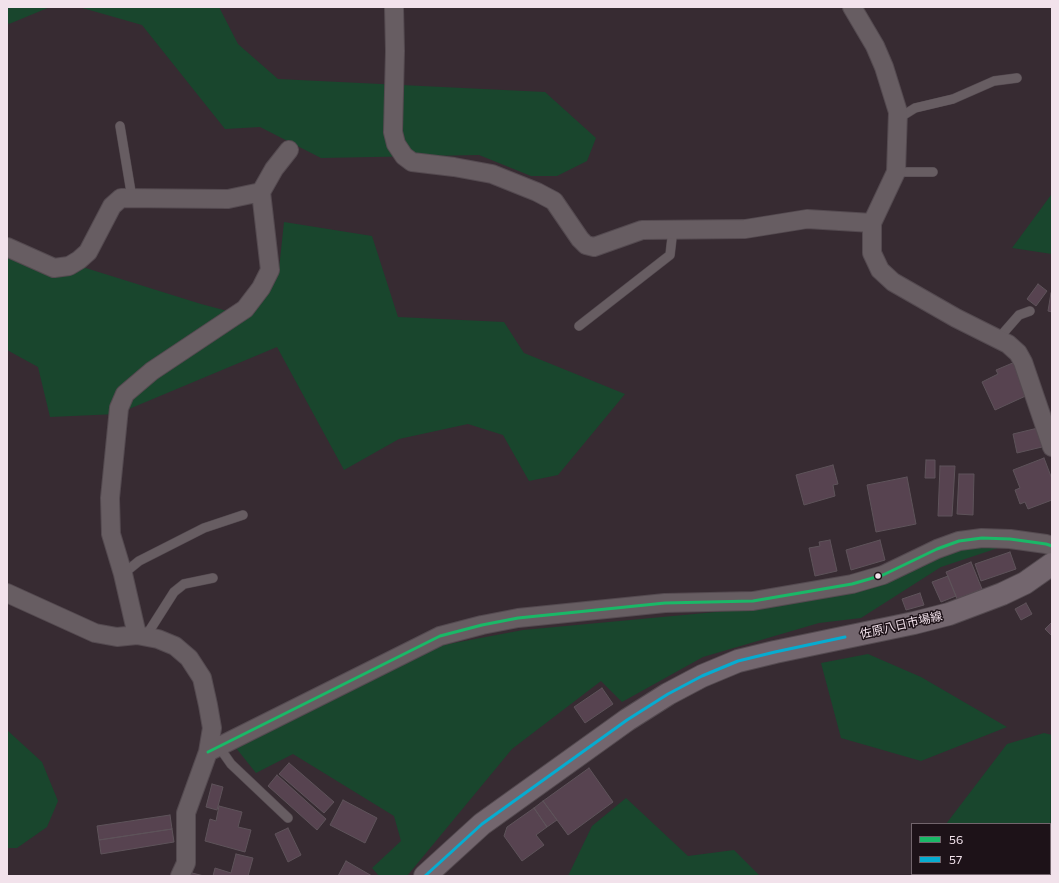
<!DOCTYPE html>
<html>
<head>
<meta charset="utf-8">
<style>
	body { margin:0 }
	#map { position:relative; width:1059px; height:883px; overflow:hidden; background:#372b32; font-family:Commissioner,sans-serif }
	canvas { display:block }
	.frame { position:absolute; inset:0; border:8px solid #f2e2eb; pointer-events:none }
	.legend { position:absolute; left:911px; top:823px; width:140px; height:52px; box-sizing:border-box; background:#1d1218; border:1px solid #72656c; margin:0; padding:5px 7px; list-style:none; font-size:12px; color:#f2e2eb }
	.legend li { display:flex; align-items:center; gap:8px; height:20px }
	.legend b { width:20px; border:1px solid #72656c }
</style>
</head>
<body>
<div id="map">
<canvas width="1059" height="883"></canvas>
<div class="frame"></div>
<ul class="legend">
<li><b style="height:5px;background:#1ab867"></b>56</li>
<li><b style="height:5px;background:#06acd0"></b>57</li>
</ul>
</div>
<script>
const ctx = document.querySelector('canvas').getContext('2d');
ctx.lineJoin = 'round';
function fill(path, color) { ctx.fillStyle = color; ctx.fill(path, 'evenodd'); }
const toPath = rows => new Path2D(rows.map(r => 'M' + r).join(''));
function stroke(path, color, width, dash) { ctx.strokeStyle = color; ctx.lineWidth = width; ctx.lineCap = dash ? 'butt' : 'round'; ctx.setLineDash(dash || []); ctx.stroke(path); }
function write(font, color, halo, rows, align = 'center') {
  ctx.font = font + ' Commissioner,"Noto Sans JP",sans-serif'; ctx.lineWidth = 3; ctx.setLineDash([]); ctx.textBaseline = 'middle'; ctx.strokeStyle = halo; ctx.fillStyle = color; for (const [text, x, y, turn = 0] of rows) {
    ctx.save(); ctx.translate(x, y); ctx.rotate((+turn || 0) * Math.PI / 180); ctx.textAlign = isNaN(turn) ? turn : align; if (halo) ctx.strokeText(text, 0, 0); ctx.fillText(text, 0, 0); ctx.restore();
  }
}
const green = toPath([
	[7,7,50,7,9,24,7,22],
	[79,7,219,7,238,44,278,79,545,92,596,138,587,161,557,176,531,176,479,155,321,158,260,127,225,129,142,25],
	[1052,191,1052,254,1012,248,1051,195],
	[284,222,372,236,398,317,504,322,524,353,625,394,558,475,529,481,503,435,468,424,399,439,344,470,277,347,117,414,50,417,38,367,7,350,7,248,12,245,201,304,235,313,279,269],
	[973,543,1001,547,941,567,861,618,819,623,703,657,622,702,601,681,512,749,407,876,379,876,372,868,401,841,394,816,293,754,256,773,236,748,438,646,523,630,748,609],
	[868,654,921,677,1007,727,921,761,841,738,821,663],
	[7,730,42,762,58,801,47,827,17,848,7,848],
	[1044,733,1052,735,1052,876,921,876,921,874,1050,874,1050,824,946,824,1007,744],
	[626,798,688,856,734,850,760,876,568,876,592,826]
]);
const building = toPath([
	[1038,284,1047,291,1036,306,1027,299,1038,284],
	[1051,293,1052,293,1052,312,1048,311,1051,293],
	[1015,362,1030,394,995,410,982,382,998,374,996,370,1015,362],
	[1038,428,1042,447,1017,453,1013,434,1038,428],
	[1044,458,1052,479,1052,500,1028,509,1025,502,1020,504,1015,490,1020,488,1013,470,1044,458],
	[926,460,935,460,935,478,925,478,926,460],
	[833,465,838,484,833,485,835,496,804,505,796,475,833,465],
	[940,466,955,466,952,516,938,516,940,466],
	[959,474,974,474,973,515,957,514,959,474],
	[907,477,916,524,876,532,867,485,907,477],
	[830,540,837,571,815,576,809,548,820,546,819,542,830,540],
	[880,540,885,560,851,570,846,550,880,540],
	[1010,552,1016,569,981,581,975,564,1010,552],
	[971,562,982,589,957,599,946,572,971,562],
	[948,576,956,596,941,602,932,582,948,576],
	[920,593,924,605,906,610,902,599,920,593],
	[1026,603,1032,614,1021,620,1015,609,1026,603],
	[1052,622,1052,636,1045,629,1052,622],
	[602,688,613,704,585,723,574,707,602,688],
	[289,763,334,802,324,813,279,774,289,763],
	[589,768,613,802,568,835,543,801,589,768],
	[277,775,326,819,317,830,268,786,277,775],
	[212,784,223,787,217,810,206,807,212,784],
	[343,800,377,818,365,843,330,825,343,800],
	[543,801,557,820,547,827,534,808,543,801],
	[219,806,242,812,238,827,251,830,245,852,205,841,210,819,216,821,219,806],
	[534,808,547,827,536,835,544,845,522,861,504,836,507,827,534,808],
	[170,815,172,829,99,840,97,826,170,815],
	[288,828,301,855,288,862,275,834,288,828],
	[172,829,174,842,101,854,99,840,172,829],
	[236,854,253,858,248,876,213,876,215,868,231,873,236,854],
	[346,861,372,876,338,876,346,861],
	[192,873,204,876,191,876,192,873]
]);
const service = toPath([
	[899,118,915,108,953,99,994,81,1017,78],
	[120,126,132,198],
	[896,172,933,172],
	[579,326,670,255,673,229],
	[998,339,1019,315,1030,311],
	[123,574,139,561,204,528,243,515],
	[146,636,174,592,184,584,213,578],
	[219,747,231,764,288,818]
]);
const minor = toPath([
	[394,7,395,51,393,132,396,144,404,156,412,162,454,167,492,174,537,192,554,201,580,239,586,245,594,247,642,230,745,229,807,219,872,223],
	[852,7,875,46,884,67,898,112,896,172,872,223,872,253,880,270,893,282,956,318,1008,344,1018,353,1023,362,1052,447],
	[7,247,54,268,69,266,79,260,88,252,112,206,121,198,228,199,261,192],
	[7,593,95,633,117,637,137,635,158,639,175,646,189,658,202,678,208,705,212,728,208,752,186,813,186,863,180,876],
	[137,635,123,574,111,534,110,498,119,408,125,394,152,371,245,309,261,288,270,270,261,192,274,169,289,150],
	[208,752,440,636,482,625,518,618,665,603,753,601,852,584,883,575,937,549,959,541,982,538,1010,539,1046,544,1052,546]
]);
const primary = toPath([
	[425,876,482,824,627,720,668,694,702,676,738,661,775,652,914,623,949,614,1002,594,1025,583,1052,564]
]);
const bus1 = toPath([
	[208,752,440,636,482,625,518,618,665,603,753,601,852,584,883,575,937,549,959,541,982,538,1010,539,1046,544,1052,546]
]);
const bus2 = toPath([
	[425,876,482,824,627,720,668,694,702,676,738,661,775,652,845,637]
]);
const markers = [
	[878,576,3.5,"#f2e2eb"]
];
const streetNames = [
	["佐原八日市場線",901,625,-13]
];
fill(green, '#19462d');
fill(building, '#574350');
stroke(building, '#5e535a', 1);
stroke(service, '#544a50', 10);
stroke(minor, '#544a50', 20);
stroke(primary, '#544a50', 24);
stroke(service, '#675d62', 9);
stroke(minor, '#675d62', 18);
stroke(primary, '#73666e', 22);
stroke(bus1, '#1ab867', 3);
stroke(bus2, '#06acd0', 3);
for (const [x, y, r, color] of markers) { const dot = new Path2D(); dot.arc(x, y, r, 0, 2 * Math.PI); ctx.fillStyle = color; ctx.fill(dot); stroke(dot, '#1d1218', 1.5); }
write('12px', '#f2e2eb', '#1d1218', streetNames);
</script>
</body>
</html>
